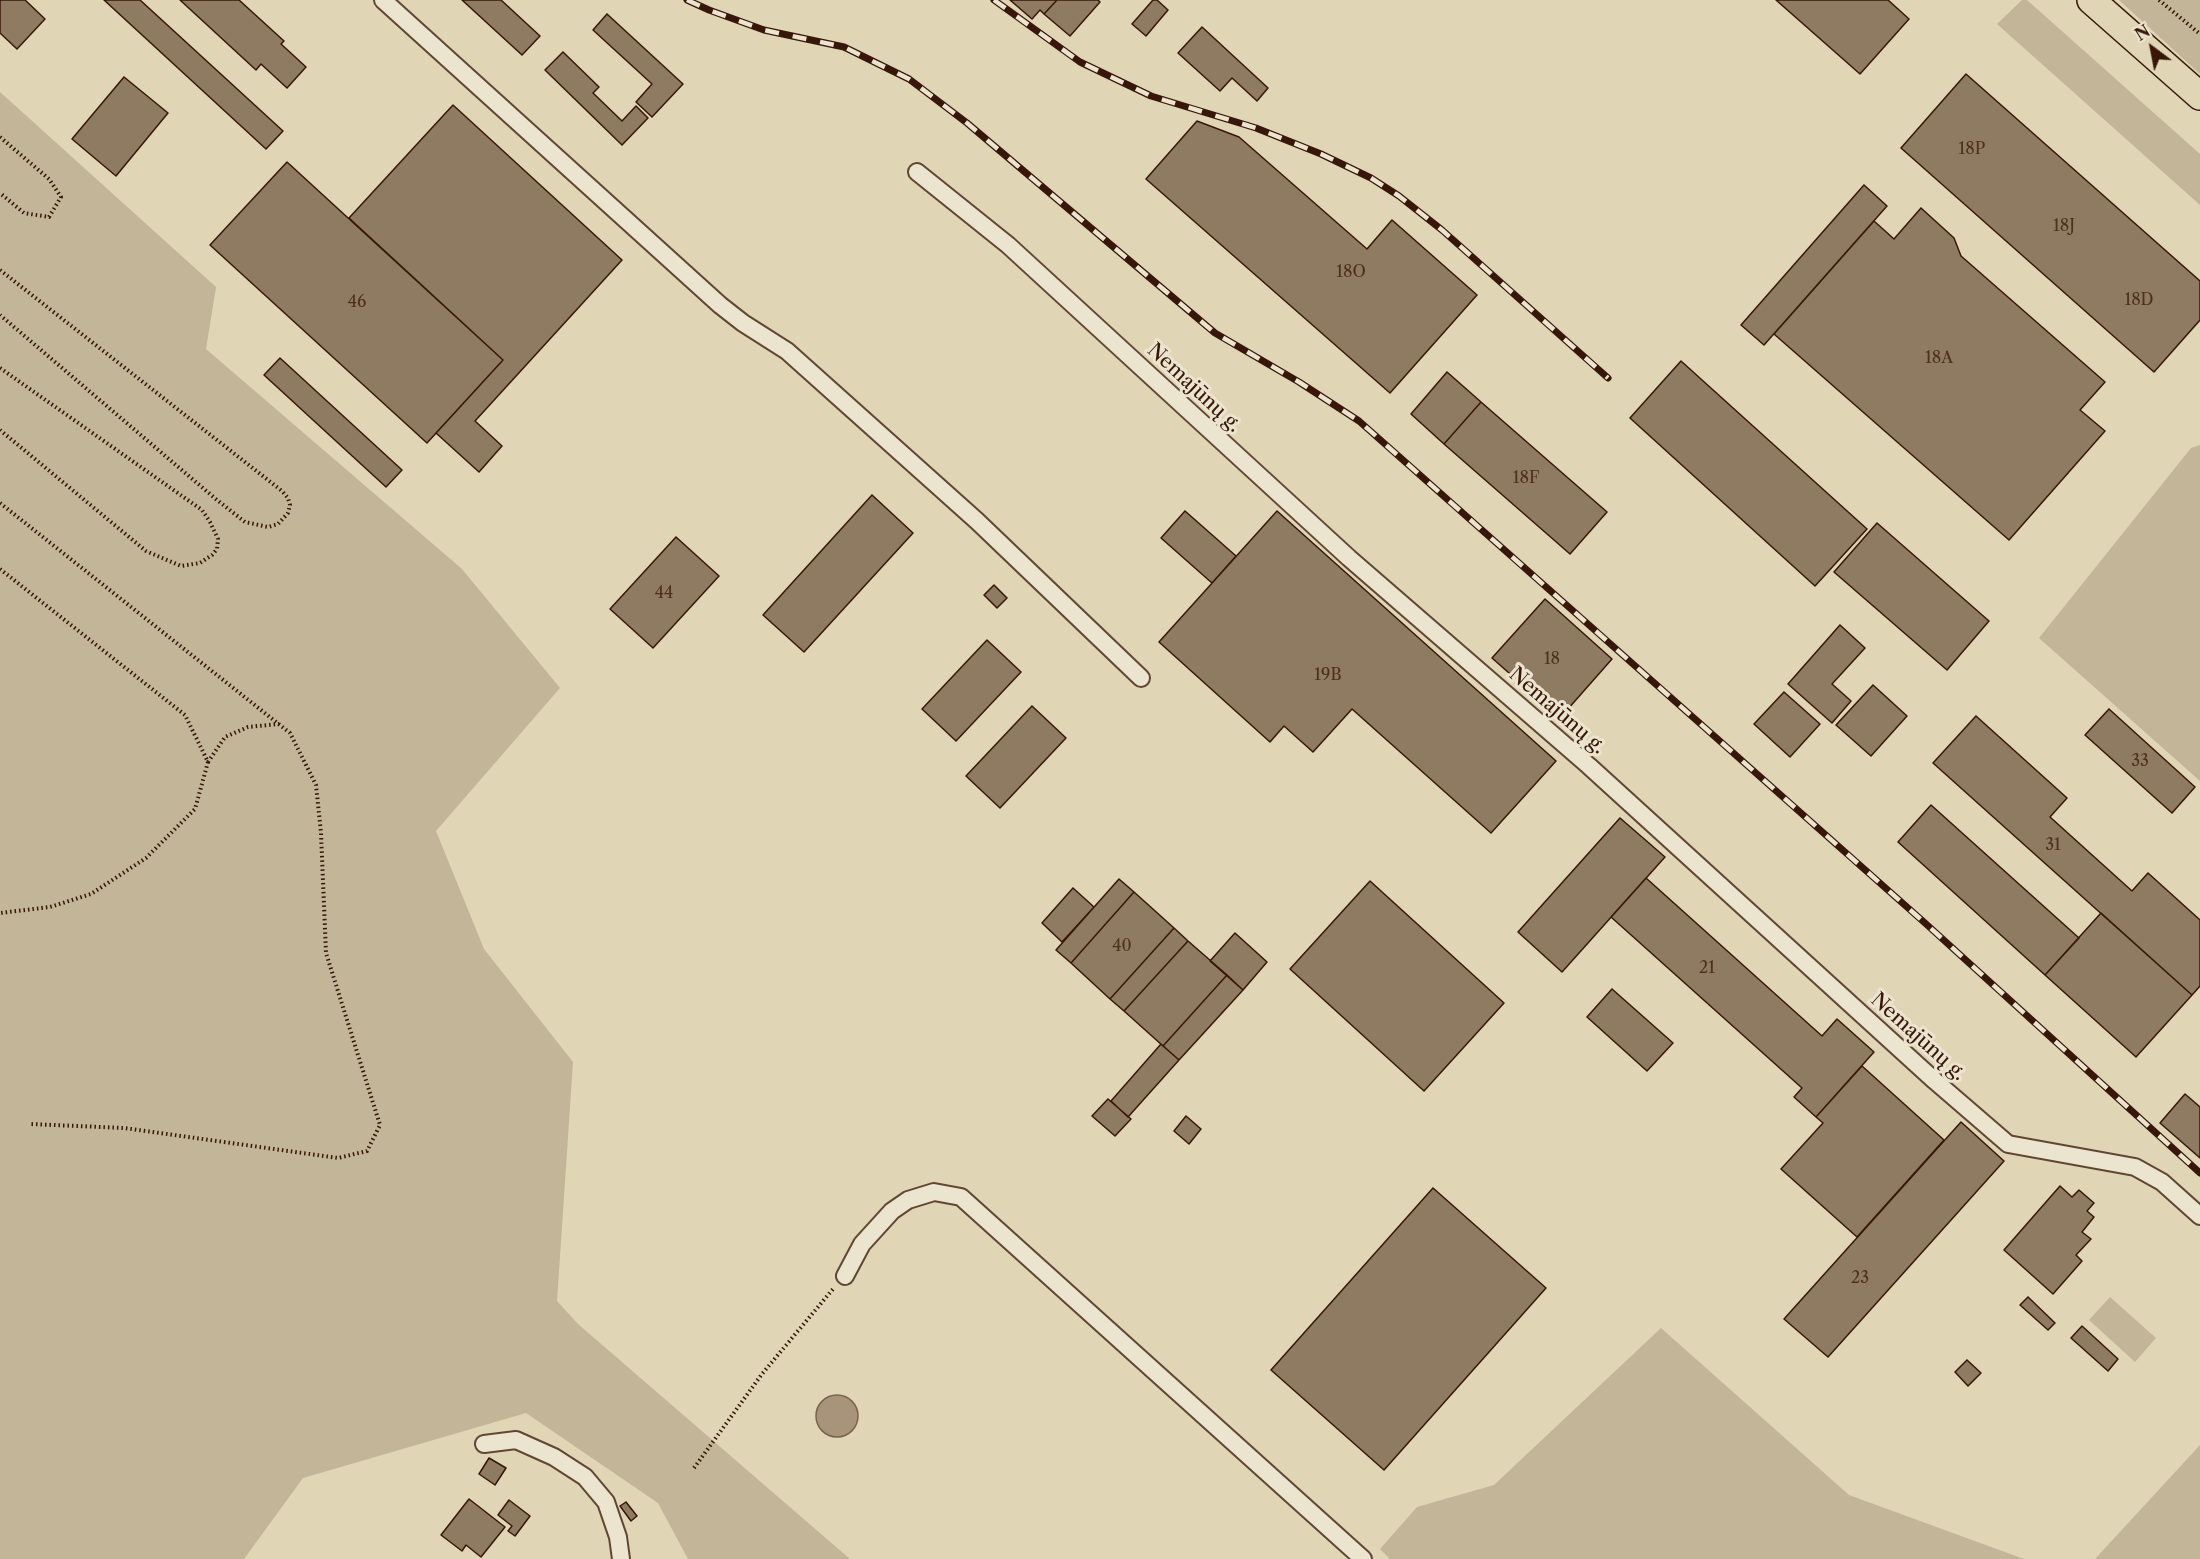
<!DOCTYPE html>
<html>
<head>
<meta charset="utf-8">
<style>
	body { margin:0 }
	#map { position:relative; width:2200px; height:1559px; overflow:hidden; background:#e0d5b4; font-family:"Libre Caslon Text",serif }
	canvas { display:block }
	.north { position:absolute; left:2122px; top:18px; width:60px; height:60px; -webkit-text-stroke:4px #ebe4ce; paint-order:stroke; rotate:328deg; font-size:16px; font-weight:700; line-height:24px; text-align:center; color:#38170a }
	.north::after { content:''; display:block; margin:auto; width:21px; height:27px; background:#38170a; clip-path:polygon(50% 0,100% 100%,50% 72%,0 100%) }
</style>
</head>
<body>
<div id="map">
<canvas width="2200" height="1559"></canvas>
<div class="north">N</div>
</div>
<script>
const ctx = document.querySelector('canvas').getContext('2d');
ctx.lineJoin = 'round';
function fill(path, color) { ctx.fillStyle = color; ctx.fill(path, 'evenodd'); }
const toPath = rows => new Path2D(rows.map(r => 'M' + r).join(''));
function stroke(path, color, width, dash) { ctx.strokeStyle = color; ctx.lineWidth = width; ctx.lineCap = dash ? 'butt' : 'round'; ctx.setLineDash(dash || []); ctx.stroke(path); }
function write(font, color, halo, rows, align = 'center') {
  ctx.font = font + ' "Libre Caslon Text",serif'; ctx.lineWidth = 6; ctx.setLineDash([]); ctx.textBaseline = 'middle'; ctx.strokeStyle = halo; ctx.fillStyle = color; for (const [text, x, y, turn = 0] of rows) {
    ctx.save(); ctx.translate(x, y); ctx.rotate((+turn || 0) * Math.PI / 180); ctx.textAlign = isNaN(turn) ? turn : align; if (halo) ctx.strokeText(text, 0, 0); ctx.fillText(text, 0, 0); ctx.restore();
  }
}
const green = toPath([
	[2022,0,2027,0,2200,154,2200,205,1997,24],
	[2119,0,2200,0,2200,74],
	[0,92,216,287,206,349,462,569,560,688,436,831,484,949,573,1062,557,1301,578,1324,850,1559,688,1559,658,1503,526,1413,303,1478,244,1559,0,1559],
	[2200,445,2200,781,2039,638,2191,448],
	[2110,1297,2156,1338,2135,1362,2089,1320],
	[1661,1328,1849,1495,2024,1559,1390,1559,1380,1549,1417,1507,1494,1485],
	[2200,1445,2200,1559,2095,1559]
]);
const water = toPath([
	'816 1416a21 21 0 1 1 42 0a21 21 0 1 1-42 0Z'
]);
const building = toPath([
	[0,0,25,0,45,19,17,49,0,33,0,0],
	[104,0,140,0,283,131,266,149,104,0],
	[180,0,239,0,284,41,281,44,306,67,287,88,261,64,256,70,180,0],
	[462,0,501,0,540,36,522,55,462,0],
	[1010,0,1057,0,1044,14,1040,10,1032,19,1010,0],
	[1057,0,1098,0,1100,2,1070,36,1044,14,1057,0],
	[1153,0,1157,0,1168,10,1146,36,1132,24,1153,0],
	[1776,0,1888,0,1909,19,1860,74,1776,0],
	[607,14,683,84,652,117,636,102,652,84,593,30,607,14],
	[1202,27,1268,88,1257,101,1232,78,1220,91,1178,53,1202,27],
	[563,52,599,87,593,93,622,121,636,106,648,118,622,145,545,70,563,52],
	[1966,74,2200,281,2200,320,2154,372,1901,148,1966,74],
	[124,77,168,113,116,176,72,139,124,77],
	[453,105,622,260,475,421,502,446,479,472,436,433,503,360,349,218,453,105],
	[1197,121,1239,137,1367,249,1392,220,1477,295,1390,393,1146,179,1197,121],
	[287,162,503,360,427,443,210,245,287,162],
	[1864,185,1887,206,1764,345,1741,325,1864,185],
	[1921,208,1954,238,1961,256,2105,382,2080,410,2105,431,2009,540,1774,334,1874,221,1894,239,1921,208],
	[280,358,402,470,386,487,264,375,280,358],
	[1681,361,1867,529,1815,586,1630,418,1681,361],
	[1447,372,1481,402,1444,444,1411,414,1447,372],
	[1481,402,1607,512,1570,554,1444,444,1481,402],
	[872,495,913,533,804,652,763,615,872,495],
	[1185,511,1236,556,1212,583,1161,538,1185,511],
	[1277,511,1556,761,1491,833,1352,709,1313,752,1284,726,1270,742,1159,642,1277,511],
	[1877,523,1989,621,1947,670,1834,572,1877,523],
	[676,537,719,576,653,648,610,609,676,537],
	[994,585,1007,598,997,608,984,595,994,585],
	[1545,599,1612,659,1560,718,1492,658,1545,599],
	[1840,625,1865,648,1832,684,1851,701,1832,723,1788,684,1840,625],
	[987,640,1021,672,956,741,922,709,987,640],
	[1873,685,1907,716,1871,756,1836,725,1873,685],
	[1784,692,1820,724,1790,757,1754,724,1784,692],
	[1032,706,1066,738,1000,808,966,776,1032,706],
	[2109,709,2195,787,2172,813,2085,735,2109,709],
	[1976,716,2067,798,2050,817,2132,891,2148,873,2200,920,2200,986,2192,995,1933,763,1976,716],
	[1931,805,2079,938,2045,975,1898,842,1931,805],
	[1620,818,1665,857,1562,972,1518,932,1620,818],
	[1646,878,1822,1036,1837,1019,1874,1052,1816,1117,1794,1097,1802,1088,1611,917,1646,878],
	[1119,879,1134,892,1071,963,1056,950,1119,879],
	[1370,881,1504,1003,1424,1091,1290,969,1370,881],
	[1073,888,1094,907,1062,942,1042,923,1073,888],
	[1134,892,1174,928,1110,999,1071,963,1134,892],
	[2101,913,2192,995,2136,1057,2045,975,2101,913],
	[1174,928,1188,941,1124,1011,1110,999,1174,928],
	[1235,933,1267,962,1243,990,1210,961,1235,933],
	[1188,941,1227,975,1163,1046,1124,1011,1188,941],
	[1227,975,1243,990,1179,1060,1163,1046,1227,975],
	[1612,989,1673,1043,1647,1071,1587,1017,1612,989],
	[1161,1044,1179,1060,1128,1117,1111,1101,1161,1044],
	[1862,1066,1944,1140,1857,1237,1781,1169,1823,1123,1816,1117,1862,1066],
	[2185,1094,2200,1107,2200,1158,2160,1123,2185,1094],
	[1108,1099,1131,1119,1115,1136,1092,1116,1108,1099],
	[1186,1116,1201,1129,1189,1144,1174,1131,1186,1116],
	[1961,1122,2004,1161,1828,1357,1784,1319,1961,1122],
	[2060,1186,2072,1197,2079,1190,2094,1203,2087,1211,2094,1217,2082,1232,2091,1239,2076,1255,2082,1261,2053,1294,2004,1250,2060,1186],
	[1433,1188,1546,1288,1384,1470,1271,1370,1433,1188],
	[2028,1297,2055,1323,2048,1330,2020,1305,2028,1297],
	[2082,1326,2118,1359,2108,1371,2071,1338,2082,1326],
	[1967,1360,1981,1373,1968,1386,1955,1372,1967,1360],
	[489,1458,506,1468,495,1485,479,1474,489,1458],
	[469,1499,505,1527,481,1557,466,1545,462,1551,441,1535,469,1499],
	[509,1500,530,1516,515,1536,508,1531,512,1526,498,1515,509,1500],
	[626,1502,637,1516,631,1521,620,1506,626,1502]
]);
const path = toPath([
	[2159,0,2200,34],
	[0,137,49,179,61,197,49,217,24,213,0,193],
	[0,270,282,491,288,498,290,505,288,513,278,524,268,527,245,522,217,500,0,315],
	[0,368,202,510,210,522,218,539,217,549,212,555,200,563,181,566,146,551,0,430],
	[0,503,290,733,316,785,321,833,326,953,380,1125,367,1151,338,1158,124,1128,30,1124],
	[0,569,185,715,208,762,195,809,146,858,91,894,50,907,0,913],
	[208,762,225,737,248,727,279,724],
	[694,1468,762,1374,833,1289]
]);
const minor = toPath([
	[383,0,720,305,743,323,787,351,977,521,1141,678],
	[917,172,1008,245,1349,558,1589,766,1935,1081,2008,1144,2135,1167,2162,1182,2200,1216],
	[845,1276,862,1244,892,1211,908,1200,934,1192,961,1197,1363,1559],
	[484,1444,516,1440,554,1457,585,1477,606,1502,618,1537,621,1559]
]);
const primary = toPath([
	[2091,0,2200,96]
]);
const rail = toPath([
	[687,0,709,10,764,30,844,47,909,79,967,123,1215,333,1299,382,1359,421,1925,923,2200,1173],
	[994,0,1080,62,1151,96,1256,128,1321,154,1371,178,1399,196,1442,230,1608,378]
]);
const numberNames = [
	["18P",1972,149],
	["18J",2064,226],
	["18O",1351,272],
	["18D",2139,300],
	["46",357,302],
	["18A",1939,358],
	["18F",1526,478],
	["44",664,593],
	["18",1552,659],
	["19B",1328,675],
	["33",2140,761],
	["31",2053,845],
	["40",1122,946],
	["21",1707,968],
	["23",1860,1278]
];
const streetNames = [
	["Nemajūnų g.",1194,388,43],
	["Nemajūnų g.",1557,711,41],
	["Nemajūnų g.",1918,1037,42]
];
fill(green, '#c3b597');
fill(water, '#a7947a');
stroke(water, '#7b624d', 1.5);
fill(building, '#8f7a62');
stroke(building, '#38170a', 1.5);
stroke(minor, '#624634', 20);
stroke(primary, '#38170a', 30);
stroke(path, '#38170a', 4, [1.5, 3]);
stroke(minor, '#ebe4ce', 16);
stroke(primary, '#e0d5b4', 27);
stroke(rail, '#38170a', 7);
stroke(rail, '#ebe4ce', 4.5, [14]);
write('16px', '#4e3020', null, numberNames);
write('20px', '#38170a', '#ebe4ce', streetNames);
</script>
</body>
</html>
